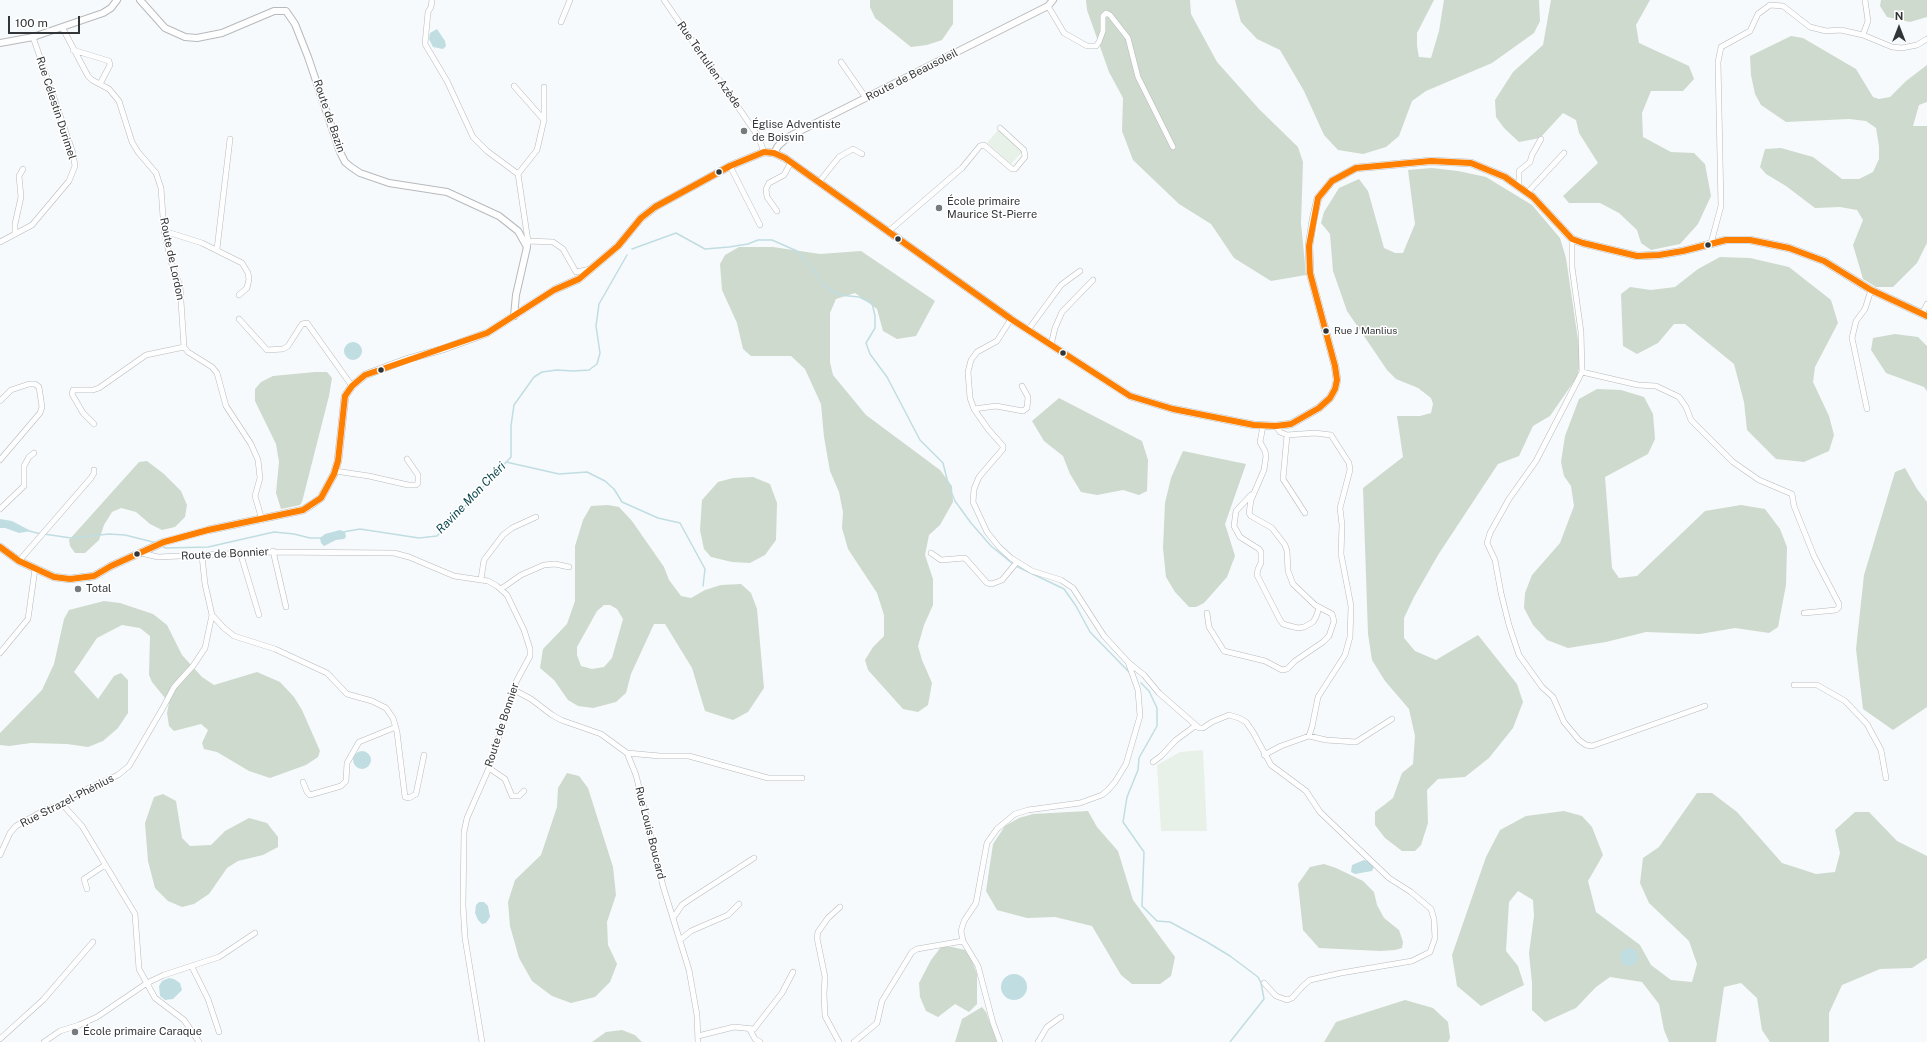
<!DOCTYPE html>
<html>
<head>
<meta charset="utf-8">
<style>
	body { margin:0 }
	#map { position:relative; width:1927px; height:1042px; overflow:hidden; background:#f7fafc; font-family:"Public Sans",sans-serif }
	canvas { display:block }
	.north { position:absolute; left:1879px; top:8px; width:40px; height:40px; -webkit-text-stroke:3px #fff; paint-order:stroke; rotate:0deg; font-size:11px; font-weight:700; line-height:16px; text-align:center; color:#323537 }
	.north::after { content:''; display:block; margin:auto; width:14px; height:18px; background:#323537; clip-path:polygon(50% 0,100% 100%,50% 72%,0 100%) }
	.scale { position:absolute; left:8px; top:16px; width:72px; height:18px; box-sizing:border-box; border:2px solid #323537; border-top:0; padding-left:5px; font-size:12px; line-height:14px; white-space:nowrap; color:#323537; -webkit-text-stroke:3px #fff; paint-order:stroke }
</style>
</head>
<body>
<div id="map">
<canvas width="1927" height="1042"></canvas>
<div class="north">N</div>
<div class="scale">100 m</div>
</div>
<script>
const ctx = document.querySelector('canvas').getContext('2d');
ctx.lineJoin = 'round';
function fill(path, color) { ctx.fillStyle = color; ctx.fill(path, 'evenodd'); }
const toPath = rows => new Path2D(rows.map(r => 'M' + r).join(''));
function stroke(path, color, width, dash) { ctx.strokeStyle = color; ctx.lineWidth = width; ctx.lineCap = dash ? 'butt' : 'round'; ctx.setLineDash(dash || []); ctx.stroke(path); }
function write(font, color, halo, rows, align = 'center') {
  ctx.font = font + ' "Public Sans",sans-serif'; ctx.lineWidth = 3; ctx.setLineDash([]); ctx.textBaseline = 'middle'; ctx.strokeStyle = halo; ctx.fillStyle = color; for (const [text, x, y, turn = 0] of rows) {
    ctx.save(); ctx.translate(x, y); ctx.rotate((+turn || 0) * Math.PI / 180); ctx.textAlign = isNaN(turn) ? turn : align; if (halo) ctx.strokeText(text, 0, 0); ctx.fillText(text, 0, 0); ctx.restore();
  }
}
const green = toPath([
	[999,129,1023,151,1011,164,987,143],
	[1203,750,1207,831,1161,831,1157,765,1180,752]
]);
const forest = toPath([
	[870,0,953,0,953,24,942,40,927,45,911,47,875,18,870,7],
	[1086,0,1190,0,1191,14,1217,62,1259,109,1298,147,1303,162,1301,223,1306,275,1271,281,1234,258,1211,224,1179,204,1133,160,1122,131,1123,98,1109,72,1087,10],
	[1235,0,1434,0,1417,33,1417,46,1419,57,1431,58,1439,31,1444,0,1539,0,1540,21,1534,33,1492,63,1426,91,1412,101,1399,136,1386,147,1363,154,1338,150,1324,135,1304,91,1280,50,1257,39,1241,22],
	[1551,0,1650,0,1636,25,1639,43,1689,66,1694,79,1683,91,1651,91,1642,113,1643,137,1671,152,1694,153,1705,164,1711,196,1698,224,1680,244,1651,250,1641,243,1637,230,1619,213,1600,203,1569,203,1563,196,1598,163,1579,133,1576,120,1563,113,1540,138,1519,142,1504,128,1496,117,1495,100,1513,72,1543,45],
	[1881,0,1927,0,1927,17,1910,22,1887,17,1880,6],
	[1791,36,1803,38,1856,69,1873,97,1879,99,1890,97,1906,81,1927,65,1927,102,1919,105,1913,126,1927,126,1927,243,1917,263,1893,287,1876,287,1863,279,1853,245,1863,220,1857,210,1840,207,1815,208,1786,186,1766,174,1760,167,1765,149,1781,148,1813,157,1842,179,1859,179,1873,172,1879,159,1879,146,1876,128,1866,121,1849,119,1786,122,1761,105,1755,94,1751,75,1750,56],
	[1432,168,1458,171,1486,177,1532,205,1560,238,1566,258,1581,360,1577,377,1550,416,1533,426,1519,456,1498,464,1438,555,1414,597,1404,618,1404,638,1415,651,1436,660,1478,635,1517,684,1523,702,1513,728,1489,758,1465,777,1438,779,1427,790,1428,823,1421,845,1415,851,1402,851,1385,838,1375,825,1375,812,1393,798,1402,773,1413,764,1415,736,1409,709,1385,681,1372,660,1368,634,1363,488,1403,457,1397,416,1420,416,1431,413,1433,404,1431,398,1418,388,1396,379,1387,370,1347,311,1333,271,1330,234,1321,223,1324,212,1339,188,1359,179,1368,191,1384,248,1395,253,1403,253,1415,224,1408,170],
	[739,247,773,247,820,254,861,251,935,301,916,336,897,339,883,331,877,309,855,293,836,299,830,313,830,362,833,375,866,415,940,470,952,486,953,502,940,525,929,535,925,555,933,579,933,605,924,625,918,646,922,660,932,683,928,705,918,712,903,709,868,670,865,660,873,647,884,636,884,615,877,593,848,549,842,528,843,512,839,492,830,471,824,437,821,404,805,369,791,356,751,356,743,349,737,323,722,290,720,264,725,255],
	[1720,257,1750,258,1789,267,1831,300,1838,323,1815,367,1813,382,1829,416,1834,435,1829,451,1804,462,1776,459,1747,430,1744,402,1734,364,1685,324,1674,324,1658,343,1637,354,1623,346,1621,294,1630,287,1651,290,1675,287,1698,269],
	[1895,334,1918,337,1927,346,1927,391,1924,387,1886,373,1871,350,1873,338],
	[315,372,327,372,332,378,329,396,302,502,300,505,281,509,276,493,279,462,276,444,255,401,255,389,261,382,273,376],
	[1597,389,1621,390,1644,397,1653,414,1655,439,1648,454,1605,477,1612,568,1619,578,1637,576,1705,511,1741,505,1765,509,1780,529,1787,547,1786,585,1778,627,1769,633,1735,628,1700,634,1646,632,1606,642,1568,648,1547,640,1533,625,1524,608,1525,593,1532,575,1560,543,1574,506,1571,486,1564,476,1561,462,1565,436,1579,399],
	[1059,398,1142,441,1148,460,1147,491,1139,495,1123,490,1097,495,1081,492,1070,474,1063,456,1044,441,1032,421],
	[1183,451,1246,464,1225,524,1235,556,1227,577,1204,603,1196,607,1189,607,1175,592,1166,577,1163,548,1165,503,1171,478],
	[147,461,164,474,181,491,187,505,185,517,175,527,162,530,150,524,136,512,121,508,112,512,104,525,99,540,85,553,75,553,70,546,69,540,139,462],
	[1905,468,1917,489,1927,502,1927,707,1893,730,1863,709,1856,649,1864,575,1895,472],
	[753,477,770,484,777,503,776,540,765,555,750,563,732,562,711,557,704,549,700,530,702,500,718,482,733,478],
	[608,505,619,507,632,521,664,567,669,580,681,596,691,598,705,590,721,585,741,584,751,593,757,609,764,688,748,712,733,720,705,711,692,668,665,624,654,624,631,674,626,693,616,702,593,708,578,706,568,700,554,680,540,668,543,649,567,624,575,601,575,546,583,520,591,506],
	[604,605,610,605,617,609,623,619,612,658,604,667,592,669,581,666,577,655,577,647,597,611],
	[104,601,120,603,153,614,167,625,182,655,202,677,214,685,257,672,280,682,294,697,302,710,320,751,318,757,306,765,270,778,249,771,217,752,204,749,202,743,208,730,201,724,174,731,169,726,167,713,169,703,152,682,149,675,150,636,140,628,122,625,97,638,74,672,98,699,114,676,121,673,128,680,128,713,118,728,103,741,88,747,67,744,31,743,9,746,0,745,0,733,42,690,54,664,64,619,69,610],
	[567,773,579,776,588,788,613,867,616,895,607,922,608,945,617,964,610,982,595,997,571,1003,552,996,532,981,519,958,510,926,508,902,515,880,541,855,557,807,558,788],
	[1697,793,1712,793,1737,812,1782,863,1816,874,1835,872,1840,853,1835,830,1855,812,1869,812,1897,841,1927,856,1927,958,1912,968,1880,969,1842,985,1829,1013,1829,1042,1770,1042,1762,1030,1757,998,1741,983,1724,987,1716,1042,1669,1042,1664,1030,1659,1004,1642,982,1610,977,1596,987,1576,1008,1545,1022,1532,1010,1532,983,1529,953,1534,916,1533,900,1518,891,1509,902,1506,951,1518,966,1524,985,1481,1006,1457,986,1452,955,1486,857,1500,830,1526,816,1564,811,1582,816,1592,827,1603,855,1588,881,1596,912,1640,945,1651,965,1671,980,1692,982,1697,964,1689,941,1649,903,1640,883,1643,858,1659,847],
	[163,794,176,801,182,838,190,846,211,845,225,831,249,818,267,823,278,837,278,847,263,855,238,861,227,868,209,894,194,904,182,907,168,901,155,888,148,861,145,823,154,797],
	[1088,811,1097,827,1118,851,1133,900,1175,957,1171,976,1160,984,1132,984,1121,975,1092,926,1055,917,1027,918,997,910,986,891,993,844,1005,826,1019,818,1033,814],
	[1324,864,1336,868,1363,881,1374,892,1377,905,1384,918,1399,930,1403,942,1402,948,1395,950,1380,951,1319,948,1303,930,1298,884,1310,867],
	[941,947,952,947,965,950,971,958,977,974,977,1004,969,1012,955,1004,938,1017,926,1011,920,997,919,983,931,960],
	[1405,1000,1433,1008,1448,1022,1450,1038,1448,1042,1324,1042,1336,1022],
	[982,1007,986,1012,997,1042,955,1042,962,1019],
	[622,1030,635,1035,642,1042,592,1042,606,1032]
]);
const water = toPath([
	[437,29,445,41,446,46,443,49,433,47,429,39,430,33],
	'344 351a9 9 0 1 1 18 0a9 9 0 1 1-18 0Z',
	[0,519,12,521,31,531,19,533,5,528,0,528],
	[340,530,345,532,346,537,344,539,336,540,324,546,321,543,320,538,325,534],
	'353 760a9 9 0 1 1 18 0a9 9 0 1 1-18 0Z',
	[1364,860,1372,863,1374,867,1372,871,1355,874,1351,872,1352,865],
	[479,902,484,902,488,906,490,917,486,923,482,924,478,920,475,913,476,905],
	'1620 957a9 9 0 1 1 18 0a9 9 0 1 1-18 0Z',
	'1001 987a13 13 0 1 1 26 0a13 13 0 1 1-26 0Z',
	[169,978,174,979,180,983,182,990,173,999,165,1000,160,996,159,986,162,981]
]);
const stream = toPath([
	[632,249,676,233,705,249,729,247,748,244,758,240,772,240,797,251,819,277,824,286,839,295,859,297,872,303,875,316,875,328,866,343,870,354,887,377,920,440,943,463,949,487,955,501,971,523,991,546,1013,564],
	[506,462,559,474,587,472,605,481,614,489,622,502,658,518,680,523,705,569,703,586],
	[29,531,41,534],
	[343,532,360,529,419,538,437,536,511,457,511,426,514,405,534,377,542,372,557,370,573,371,589,370,597,364,600,353,596,326,599,304,627,255],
	[44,534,71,538,109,534,125,535,157,543],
	[162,546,165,548,208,547,274,532,294,534,310,538,321,538],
	[1016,566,1064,589,1076,606,1090,632,1129,672],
	[1141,683,1149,691,1157,708,1157,726,1139,758,1138,770,1127,797,1123,822,1144,852,1142,906,1157,921,1170,922,1207,942,1230,956,1258,977,1261,983,1264,999,1230,1042]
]);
const minor = toPath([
	[432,0,431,7,428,12,425,44,447,81,473,137,487,151,518,174],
	[664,0,758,136,764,152],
	[1048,6,1064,33,1087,46,1096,46,1099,42,1103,31,1103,16,1106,13,1110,15,1128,38,1138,77,1173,147],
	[561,22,570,0],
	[62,27,88,76,92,80,109,89,119,101,132,142,138,152,156,173,161,188,164,231,172,265,180,286,184,347,188,352,212,367,217,373,226,406,251,444,258,460,260,478,255,496,262,520],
	[1863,35,1868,21,1865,0],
	[73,50,109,61,110,65,100,84],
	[841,62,866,98],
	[514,86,544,120],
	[730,166,760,225],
	[819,182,839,157,853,149,862,154],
	[1519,187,1519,171,1530,162,1532,155,1541,139],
	[1527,193,1564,153],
	[777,211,767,197,766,189,769,183,784,175,791,162],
	[164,231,202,243,242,263,248,273,249,279,247,288,239,295],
	[889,231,962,168,980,146,984,145,1012,169,1015,169,1025,157,1024,150,1000,128],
	[15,234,15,224,21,197,19,176,23,169],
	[1572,239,1572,267,1581,332,1582,372,1536,461,1509,499,1490,533,1487,543,1495,560,1501,593,1509,625,1519,655,1542,687,1553,697,1564,722,1579,740,1586,745,1592,746,1705,706],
	[528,241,553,242,563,249,576,272,591,269],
	[0,242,32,225,69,181,75,166,73,153,33,37],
	[1711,243,1721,206,1718,62,1721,47,1750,31,1758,14,1770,5,1783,6,1810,27,1826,31,1841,30,1863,35,1892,47,1902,48,1917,45,1927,39],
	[527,247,528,241,518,174,537,150,544,120,544,87],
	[217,249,230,139],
	[1922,314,1927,304],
	[239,319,267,350,283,349,288,346,302,324,307,323,352,386],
	[1028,330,1061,285,1080,271],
	[1051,345,1055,328,1062,312,1093,280],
	[1582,372,1638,385,1656,386,1679,397,1686,407,1691,420,1733,462,1759,480,1792,494,1794,506,1814,556,1839,604,1839,607,1836,610,1804,613],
	[0,401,11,390,29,384,35,384,39,387,42,407,40,413,0,460],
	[974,409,996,406,1023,411,1027,408,1028,397,1022,386],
	[1867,409,1852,338,1856,321,1865,309,1871,290],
	[94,424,83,413,72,394,73,390,93,390,99,388,146,355,184,347],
	[1287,435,1283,479,1305,513],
	[335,471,369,476,408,485,416,485,418,483,418,475,407,459],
	[1251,495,1236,511,1234,526,1240,537,1259,549,1261,552,1261,563,1258,569,1257,575,1280,620,1283,624,1290,626,1298,628,1304,627,1313,622,1316,617,1319,608],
	[0,509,24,486,24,466,29,457,34,453],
	[273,551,286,607],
	[240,552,259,615],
	[141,553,158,557,266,552,394,553,409,557,454,576,488,581,497,586,507,595,524,630,530,649,530,656,516,682,489,768,467,818,464,832,463,905,465,938,482,1042],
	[931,553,941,560,965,558,987,583,992,584,1002,580,1017,562],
	[19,561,91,478,94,473,94,470],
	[481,579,484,560,503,535,512,528,536,517],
	[501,589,521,575,544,565,555,564,569,567],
	[1207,613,1209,627,1224,651,1265,661,1282,670,1287,669,1295,661,1323,642,1329,636,1334,621,1332,614,1315,605,1293,584,1288,571,1287,551,1285,545,1272,528,1251,516,1249,513,1251,500,1264,470,1266,456,1265,451,1260,442,1263,426],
	[212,615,224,628,234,636,275,649,327,673,347,694,372,701,386,708,393,718,397,732,405,797,409,798,416,794,424,755],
	[0,653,28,619,35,569],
	[1129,663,1144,675,1159,693,1199,728,1203,728,1212,722,1229,715,1239,718,1246,722,1253,732,1271,765,1306,791,1320,812,1389,878,1411,892,1431,909,1434,919,1435,938,1430,952,1412,961,1341,973,1310,980,1303,986,1292,998,1287,1000,1276,996,1264,983],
	[1794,685,1817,685,1845,701,1867,724,1881,750,1886,778],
	[514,690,531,699,552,715,561,720,601,734,627,753,636,775,663,886,689,970,697,1015,698,1042],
	[1309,736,1326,740,1356,742,1392,719],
	[627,753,660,756,689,756,768,778,802,778],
	[1264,755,1281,746,1309,736,1312,727,1318,697,1345,655,1350,637,1351,606,1341,554,1342,525,1340,508,1350,470,1349,463,1331,435,1315,433,1287,435,1280,432,1276,426],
	[1153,762,1161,756,1176,740,1195,726],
	[489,768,505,779,512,796,519,796,524,791],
	[303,782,307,792,310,795,341,786,346,781,347,763,359,742,396,727],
	[62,804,82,826,135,914,139,969,155,998,184,1020,199,1042],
	[0,855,10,833,16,826,45,810,66,802,89,788,118,775,129,766,164,706,174,687,193,666,205,648,212,615,205,584,202,556],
	[87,889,84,879,105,865],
	[673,918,682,905,689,900,754,858],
	[680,940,691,931,728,915,739,904],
	[192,967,208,999,219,1032],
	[750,1030,755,1039,760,1042],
	[698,1036,734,1027,754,1029,782,993,793,972],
	[0,1039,43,1000,93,942],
	[44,1042,60,1031,79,1025,97,1017,147,983,164,975,219,957,255,933],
	[839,1042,825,1016,824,994,825,977,817,938,818,932,828,918,840,907],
	[854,1042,877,1023,882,1001,912,952,917,949,963,941],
	[1000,1042,993,1023,978,966,963,941,961,931,964,921,976,903,987,843,997,829,1015,814,1028,810,1080,803,1102,795,1108,790,1115,782,1126,764,1140,716,1138,690,1128,662,1104,636,1073,588,1061,580,1032,571,1011,558,999,547,987,532,973,502,974,489,979,477,1003,449,1003,446,988,429,974,409,970,398,968,372,971,360,977,352,997,341,1011,319],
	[1038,1042,1047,1027,1061,1017]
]);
const tertiary = toPath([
	[140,0,165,28,185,37,197,38,222,33,274,11,286,11,295,24,308,57,340,152,345,162,351,167,360,173,389,183,447,192,499,216,518,231,527,247,516,295,514,316],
	[0,43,33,37,103,13,111,8,117,0],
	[774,153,778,146,788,137,1048,6,1053,0]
]);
const secondary = toPath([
	[0,547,19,561,54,577,70,579,94,576,111,566,164,542,208,530,303,510,311,505,321,498,334,474,338,461,345,396,352,386,365,375,408,359,443,349,487,333,554,290,579,279,618,246,641,218,655,207,730,166,764,152,774,153,785,158,1011,319,1130,396,1173,409,1254,425,1276,426,1291,424,1319,408,1330,398,1335,389,1337,380,1335,366,1310,273,1309,246,1313,220,1318,198,1332,181,1356,168,1431,161,1471,163,1505,177,1533,197,1572,239,1583,243,1637,256,1659,255,1683,251,1726,240,1750,240,1789,248,1824,261,1871,290,1927,316]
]);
const bus1 = toPath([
	[0,547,19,561,54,577,70,579,94,576,111,566,164,542,208,530,303,510,321,498,334,474,338,461,345,396,352,386,365,375,487,333,554,290,579,279,618,246,641,218,655,207,730,166,764,152,774,153,785,158,1011,319,1130,396,1173,409,1254,425,1276,426,1291,424,1319,408,1330,398,1335,389,1337,380,1335,366,1310,273,1309,246,1318,198,1332,181,1356,168,1431,161,1471,163,1505,177,1533,197,1572,239,1583,243,1637,256,1659,255,1683,251,1726,240,1750,240,1789,248,1824,261,1871,290,1927,316]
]);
const markers = [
	[744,131,4,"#777a7c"],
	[719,172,3.5,"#323537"],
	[939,208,4,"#777a7c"],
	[898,239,3.5,"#323537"],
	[1708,245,3.5,"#323537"],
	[1326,331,3.5,"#323537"],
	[1063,353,3.5,"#323537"],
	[381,370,3.5,"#323537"],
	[137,554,3.5,"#323537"],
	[78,589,4,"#777a7c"],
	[75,1032,4,"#777a7c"]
];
const busNames = [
	["Rue J Manlius",1334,331]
];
const streetNames = [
	["Rue Tertulien Azède",709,65,55],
	["Route de Beausoleil",912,75,-27],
	["Rue Célestin Durimel",56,108,72],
	["Route de Bazin",329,116,71],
	["Route de Lordon",172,259,78],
	["Route de Bonnier",225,554,-3],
	["Route de Bonnier",502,725,-72],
	["Rue Strazel-Phénius",67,801,-27],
	["Rue Louis Boucard",650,833,76]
];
const poiNames = [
	["Église Adventiste",752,125],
	["de Boisvin",752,138],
	["École primaire",947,202],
	["Maurice St-Pierre",947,215],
	["Total",86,589],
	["École primaire Caraque",83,1032]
];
const waterNames = [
	["Ravine Mon Chéri",471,498,-46]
];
fill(green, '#e8f1e8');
fill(forest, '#cedacd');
fill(water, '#c0dde2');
stroke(stream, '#c0dde2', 1.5);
stroke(minor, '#b7babc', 6);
stroke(tertiary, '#b7babc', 8);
stroke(secondary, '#b7babc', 8);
stroke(minor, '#fefeff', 5);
stroke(tertiary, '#fefeff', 6);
stroke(secondary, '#fefeff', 7);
stroke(bus1, '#ff8000', 6);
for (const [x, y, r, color] of markers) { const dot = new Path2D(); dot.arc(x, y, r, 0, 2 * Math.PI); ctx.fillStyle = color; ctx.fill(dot); stroke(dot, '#fff', 1.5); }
write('10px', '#323537', '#fff', busNames, 'left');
write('11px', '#323537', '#fff', streetNames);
write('11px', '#323537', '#fff', poiNames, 'left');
write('italic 12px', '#0e4850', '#fff', waterNames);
</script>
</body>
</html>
